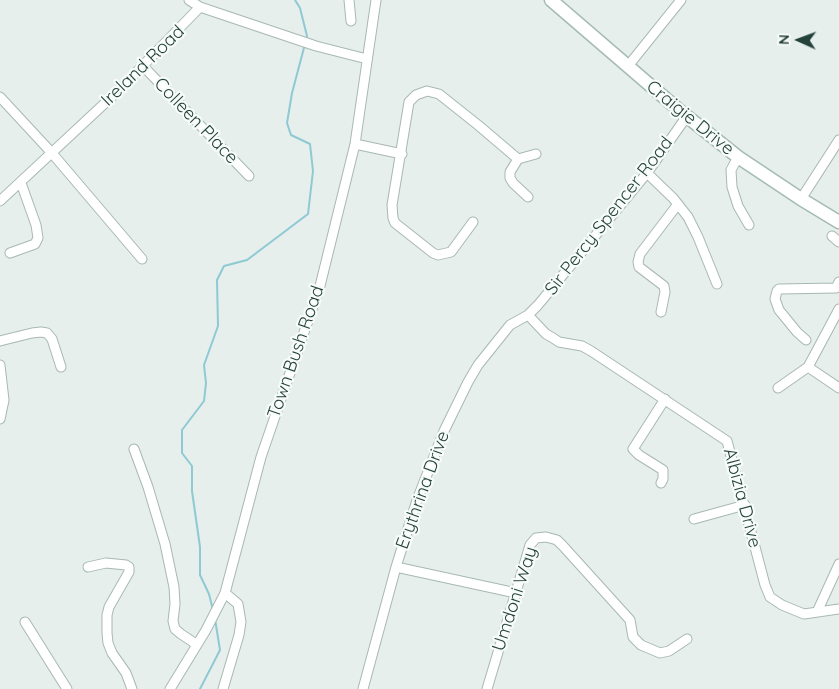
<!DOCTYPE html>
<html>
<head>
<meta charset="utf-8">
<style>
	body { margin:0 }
	#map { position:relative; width:839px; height:689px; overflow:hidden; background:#e6efeb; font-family:Quicksand,sans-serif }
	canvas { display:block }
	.north { position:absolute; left:774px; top:15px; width:50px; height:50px; -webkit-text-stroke:4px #f7fbf9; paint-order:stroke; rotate:272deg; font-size:14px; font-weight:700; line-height:20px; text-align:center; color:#24423a }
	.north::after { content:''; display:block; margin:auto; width:18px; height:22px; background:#24423a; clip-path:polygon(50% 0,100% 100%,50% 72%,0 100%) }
</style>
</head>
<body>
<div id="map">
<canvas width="839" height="689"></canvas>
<div class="north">N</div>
</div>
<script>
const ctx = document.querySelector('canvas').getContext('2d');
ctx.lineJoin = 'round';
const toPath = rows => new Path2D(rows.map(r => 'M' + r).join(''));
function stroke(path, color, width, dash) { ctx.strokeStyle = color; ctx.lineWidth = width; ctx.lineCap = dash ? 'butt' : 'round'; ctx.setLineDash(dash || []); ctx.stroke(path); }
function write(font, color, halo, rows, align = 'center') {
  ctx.font = font + ' Quicksand,sans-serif'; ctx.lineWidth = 4.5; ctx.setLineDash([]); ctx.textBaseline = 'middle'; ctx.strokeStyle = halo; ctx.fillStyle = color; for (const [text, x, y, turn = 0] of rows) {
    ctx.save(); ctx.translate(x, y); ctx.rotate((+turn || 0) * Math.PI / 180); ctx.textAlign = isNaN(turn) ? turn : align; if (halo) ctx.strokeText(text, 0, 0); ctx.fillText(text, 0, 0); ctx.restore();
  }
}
const stream = toPath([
	[295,0,300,8,307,36,306,40],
	[213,610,209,594,200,575,200,547,192,491,192,466,182,453,182,430,204,401,206,383,204,365,218,326,217,280,224,266,247,260,308,214,313,171,310,144,291,135,287,123,292,93,305,44],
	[200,689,220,650,215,619]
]);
const street = toPath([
	[189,0,200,7],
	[349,0,351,21],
	[143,66,249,176],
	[628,66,681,0],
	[0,97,51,152,142,259],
	[355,144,402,154],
	[738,157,731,170,732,187,738,206,749,225],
	[647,173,673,198,688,217,698,237,717,284],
	[528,197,513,183,510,178,510,172,518,159,536,154],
	[801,199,839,140],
	[0,201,119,90,200,7,316,46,367,59],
	[473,222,451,252,438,255,433,253,395,223,393,218,392,205,409,102,416,95,427,91,439,94,478,125,518,159],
	[832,236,839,242],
	[10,253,35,244,38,238,36,225,21,183],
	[661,312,665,292,664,286,639,267,638,262,640,254,678,204],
	[528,315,546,334,553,338,559,342,582,346,591,351,727,441,765,585,770,597,782,605,804,614,839,609],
	[806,340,797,332,779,310,775,299,777,291,779,289,836,288,839,282],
	[0,341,32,333,41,332,47,333,52,339,61,367],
	[0,365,4,400,0,419],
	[808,367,839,388],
	[778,388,808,367,839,309],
	[134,449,148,487,165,544,174,587,175,604,173,621,175,629,181,634,196,644],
	[661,483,663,479,663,470,639,455,633,449,665,399],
	[694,519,745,505],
	[88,567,106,563,126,565,129,567,129,572,109,607,107,615,107,633,108,643,112,653,126,673,132,689],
	[396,567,516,593],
	[817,612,839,564],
	[25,622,67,689],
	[170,689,206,630,225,593,261,457,320,286,355,144,376,0],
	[223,689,239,635,241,622,238,604,225,593],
	[363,689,396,567,417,500,444,431,468,382,478,365,510,325,528,315,538,305,647,173,687,116],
	[487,689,530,545,536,538,546,537,557,540,563,546,630,620,633,637,641,645,660,653,669,651,687,639]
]);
const secondary = toPath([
	[551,0,680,111,738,157,801,199,839,222]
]);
const streetNames = [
	["Ireland Road",143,66,-44],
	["Craigie Drive",690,118,39],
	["Colleen Place",196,121,46],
	["Sir Percy Spencer Road",609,216,-52],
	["Town Bush Road",296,352,-71],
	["Erythrina Drive",423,490,-70],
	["Albizia Drive",742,498,75],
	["Umdoni Way",515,599,-72]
];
stroke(stream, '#8ec9d4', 2);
stroke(street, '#a8b8b2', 11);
stroke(secondary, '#a4bbb3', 15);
stroke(street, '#fff', 9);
stroke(secondary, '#fff', 12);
write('18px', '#24423a', '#f7fbf9', streetNames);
</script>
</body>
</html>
